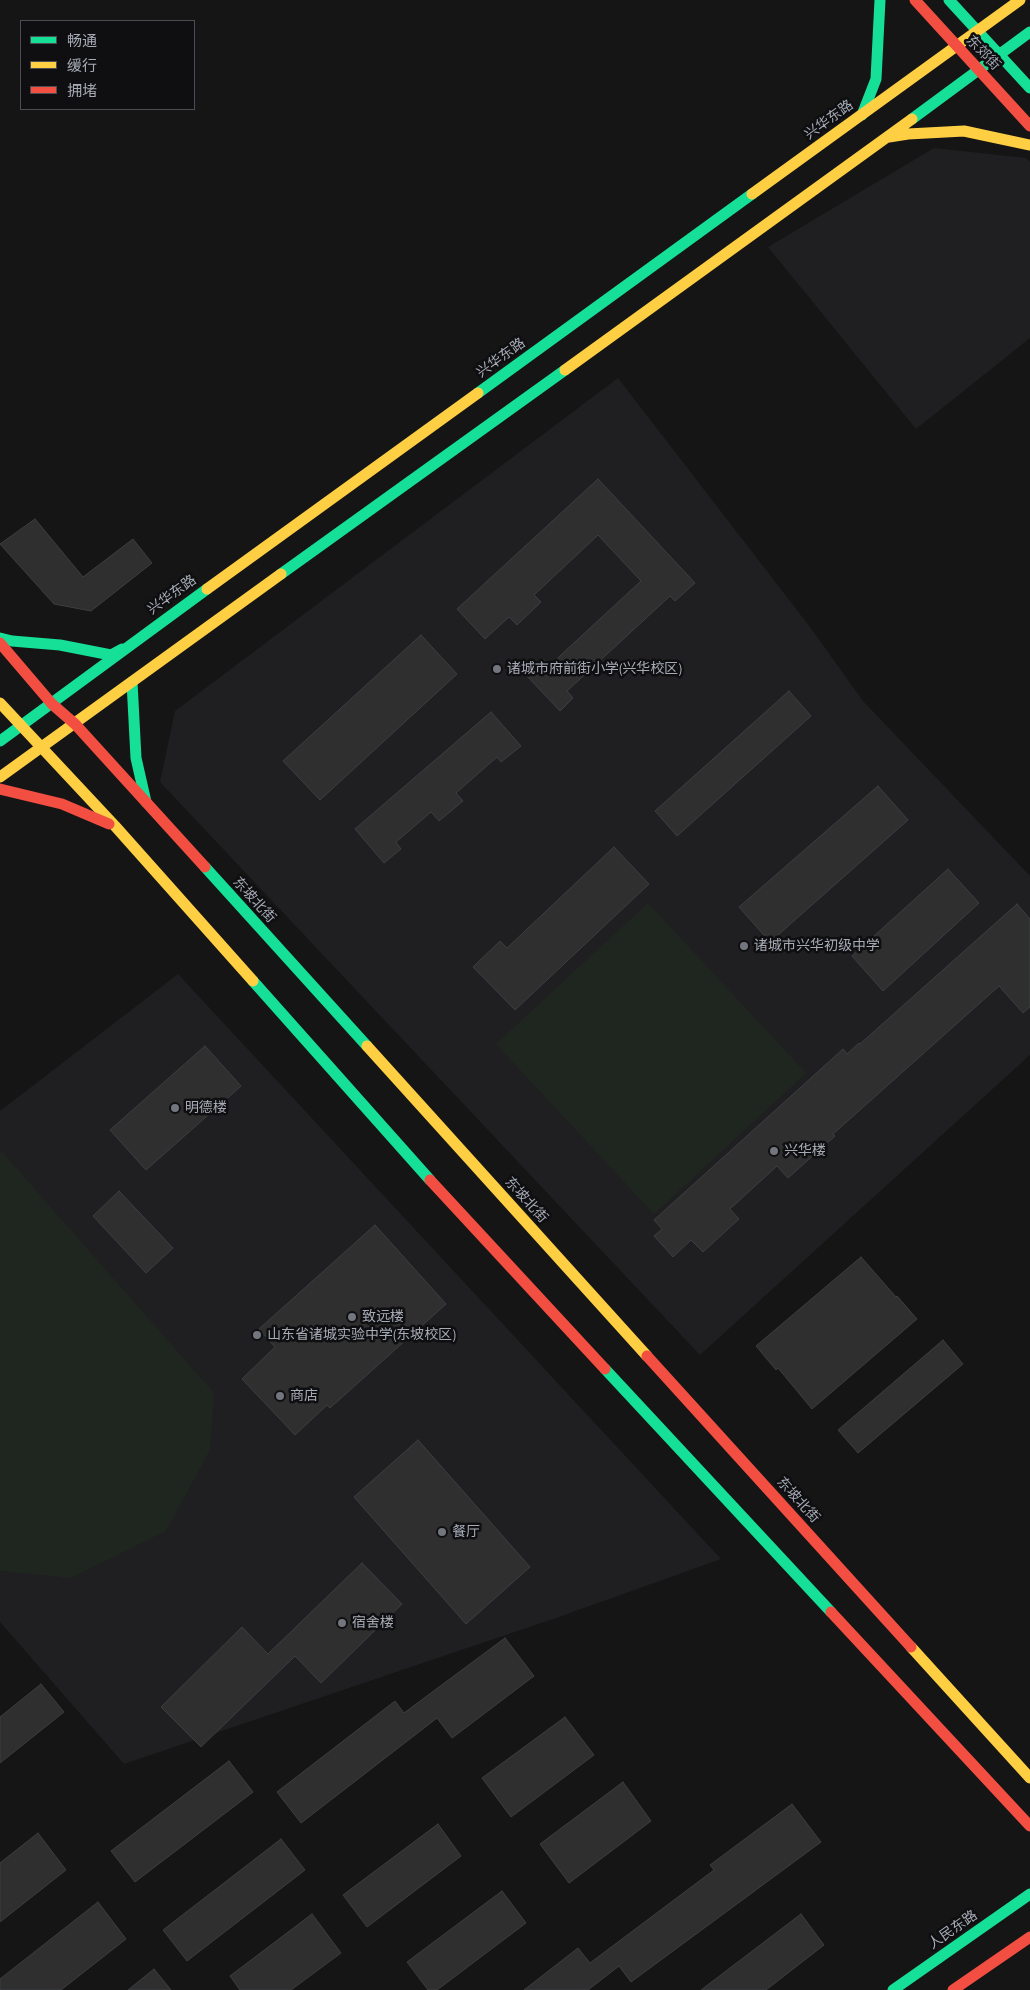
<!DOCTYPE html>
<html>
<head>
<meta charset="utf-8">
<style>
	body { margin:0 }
	#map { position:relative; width:1030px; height:1990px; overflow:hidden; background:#151515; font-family:"PT Sans Narrow","Noto Sans SC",sans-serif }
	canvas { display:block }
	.legend { position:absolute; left:20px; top:20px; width:175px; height:90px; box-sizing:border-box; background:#0f0f11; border:1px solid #4b4d53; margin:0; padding:6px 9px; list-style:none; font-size:15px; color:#a6abb6 }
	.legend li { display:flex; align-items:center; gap:10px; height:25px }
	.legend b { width:25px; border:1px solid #4b4d53 }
</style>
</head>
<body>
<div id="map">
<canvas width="1030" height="1990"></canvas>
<ul class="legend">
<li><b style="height:6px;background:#16e098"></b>畅通</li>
<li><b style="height:6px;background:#ffcf43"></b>缓行</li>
<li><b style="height:6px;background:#f24e42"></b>拥堵</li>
</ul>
</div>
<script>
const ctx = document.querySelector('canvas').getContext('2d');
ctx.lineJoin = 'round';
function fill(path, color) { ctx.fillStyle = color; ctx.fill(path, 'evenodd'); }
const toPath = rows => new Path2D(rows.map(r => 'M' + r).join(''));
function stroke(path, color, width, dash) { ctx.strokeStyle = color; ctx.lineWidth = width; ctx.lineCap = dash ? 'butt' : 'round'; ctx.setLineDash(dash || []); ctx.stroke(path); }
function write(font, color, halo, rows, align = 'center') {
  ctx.font = font + ' "PT Sans Narrow","Noto Sans SC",sans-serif'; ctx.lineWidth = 5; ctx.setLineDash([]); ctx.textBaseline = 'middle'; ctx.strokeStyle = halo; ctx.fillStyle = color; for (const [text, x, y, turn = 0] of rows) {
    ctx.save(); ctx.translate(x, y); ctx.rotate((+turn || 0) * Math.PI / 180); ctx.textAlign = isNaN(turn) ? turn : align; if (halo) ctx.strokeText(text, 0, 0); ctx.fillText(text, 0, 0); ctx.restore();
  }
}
const built = toPath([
	[934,148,1026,158,1030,162,1030,338,916,429,768,247],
	[618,378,810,627,863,701,1030,876,1030,1055,700,1355,160,782,175,711],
	[178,974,721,1559,556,1618,124,1764,0,1622,0,1111]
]);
const green = toPath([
	[648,903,806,1073,654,1214,496,1044],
	[0,1153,3,1153,214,1393,210,1450,166,1531,71,1578,0,1571]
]);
const building = toPath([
	[598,479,695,583,675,601,670,596,567,691,573,698,560,711,526,675,543,659,549,666,641,581,598,535,534,595,541,602,517,625,509,617,485,639,457,609,598,479],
	[35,519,83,577,133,539,152,563,91,611,54,604,0,544,35,519],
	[421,635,457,674,320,800,283,761,421,635],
	[789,691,811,716,677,836,655,811,789,691],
	[491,712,521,746,501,762,497,757,456,793,463,801,439,821,431,812,396,842,401,849,384,863,355,829,491,712],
	[878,786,908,820,770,942,739,907,878,786],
	[614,847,649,884,515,1010,473,967,500,941,507,948,614,847],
	[948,869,979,903,883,991,852,956,948,869],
	[1017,904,1030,919,1030,1007,1023,1013,999,986,833,1134,835,1136,788,1178,777,1166,730,1209,739,1219,703,1252,691,1240,673,1257,654,1236,662,1229,654,1220,843,1049,847,1054,859,1043,860,1044,1017,904],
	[205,1046,241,1086,146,1170,110,1130,205,1046],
	[119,1191,173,1248,146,1273,93,1216,119,1191],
	[375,1225,446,1304,330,1408,327,1405,295,1435,242,1379,275,1347,259,1329,375,1225],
	[861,1257,896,1297,897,1296,917,1319,812,1409,778,1368,776,1370,756,1346,861,1257],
	[943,1340,963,1364,858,1453,838,1430,943,1340],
	[418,1440,530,1567,466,1624,354,1497,418,1440],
	[362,1563,402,1604,321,1683,295,1656,201,1747,161,1707,242,1627,268,1654,362,1563],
	[505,1638,534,1676,452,1738,437,1718,301,1823,277,1792,395,1701,404,1713,505,1638],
	[41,1684,64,1712,0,1763,0,1717,41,1684],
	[565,1717,594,1755,511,1817,482,1778,565,1717],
	[229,1761,253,1792,135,1882,111,1851,229,1761],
	[623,1782,651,1821,569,1883,540,1844,623,1782],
	[792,1804,821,1842,631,1982,619,1966,588,1990,524,1990,578,1948,590,1963,714,1870,710,1865,792,1804],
	[438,1824,461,1856,367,1927,343,1895,438,1824],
	[38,1833,66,1870,0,1922,0,1863,38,1833],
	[281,1839,305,1870,187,1961,163,1930,281,1839],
	[502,1891,526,1923,437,1990,428,1990,407,1962,502,1891],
	[98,1902,126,1939,61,1990,0,1990,0,1979,98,1902],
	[312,1914,341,1953,291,1990,240,1990,230,1976,312,1914],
	[801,1914,824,1945,766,1990,701,1990,801,1914],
	[154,1969,171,1990,128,1990,154,1969]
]);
const fast = toPath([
	[949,0,1030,88],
	[862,115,876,79,880,0],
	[912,119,1030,32],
	[478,393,752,194],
	[281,574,565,370],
	[0,638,12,641,60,645,111,655,122,649],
	[132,682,136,758,146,802],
	[0,741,207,589],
	[205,867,367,1046],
	[253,981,430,1180],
	[605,1369,831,1612],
	[893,1990,1030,1894]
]);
const slow = toPath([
	[889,137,908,134,964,131,1030,145],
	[752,194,1020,0],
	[565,370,912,119],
	[207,589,478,393],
	[0,703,115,826,253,981],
	[0,777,281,574],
	[367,1046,647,1356],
	[911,1647,1030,1778]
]);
const jam = toPath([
	[915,0,1030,126],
	[0,643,52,704,75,724,205,867],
	[0,789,62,804,109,824],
	[430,1180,605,1369],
	[647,1356,911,1647],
	[831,1612,1030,1826],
	[953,1990,1030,1937]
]);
const markers = [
	[497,669,5,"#73767e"],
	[744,946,5,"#73767e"],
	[175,1108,5,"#73767e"],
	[774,1151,5,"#73767e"],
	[352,1317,5,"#73767e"],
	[257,1335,5,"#73767e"],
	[280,1396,5,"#73767e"],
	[442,1532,5,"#73767e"],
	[342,1623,5,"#73767e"]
];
const streetNames = [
	["东郊街",983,53,46],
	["兴华东路",829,120,-36],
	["兴华东路",501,358,-36],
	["兴华东路",172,595,-36],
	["东坡北街",254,900,48],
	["东坡北街",526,1200,48],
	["东坡北街",798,1500,48],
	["人民东路",953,1930,-35]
];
const poiNames = [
	["诸城市府前街小学(兴华校区)",507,669],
	["诸城市兴华初级中学",754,946],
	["明德楼",185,1108],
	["兴华楼",784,1151],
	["致远楼",362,1317],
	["山东省诸城实验中学(东坡校区)",267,1335],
	["商店",290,1396],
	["餐厅",452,1532],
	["宿舍楼",352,1623]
];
fill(built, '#1f1f21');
fill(green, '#1f251f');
fill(building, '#2f2f30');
stroke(building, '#3d3e41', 1);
stroke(fast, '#16e098', 11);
stroke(slow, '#ffcf43', 11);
stroke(jam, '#f24e42', 11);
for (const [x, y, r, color] of markers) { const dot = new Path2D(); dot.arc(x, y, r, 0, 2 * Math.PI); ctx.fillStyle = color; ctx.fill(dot); stroke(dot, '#0f0f11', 2); }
write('14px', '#a6abb6', '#0f0f11', streetNames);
write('14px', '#a6abb6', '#0f0f11', poiNames, 'left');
</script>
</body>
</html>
